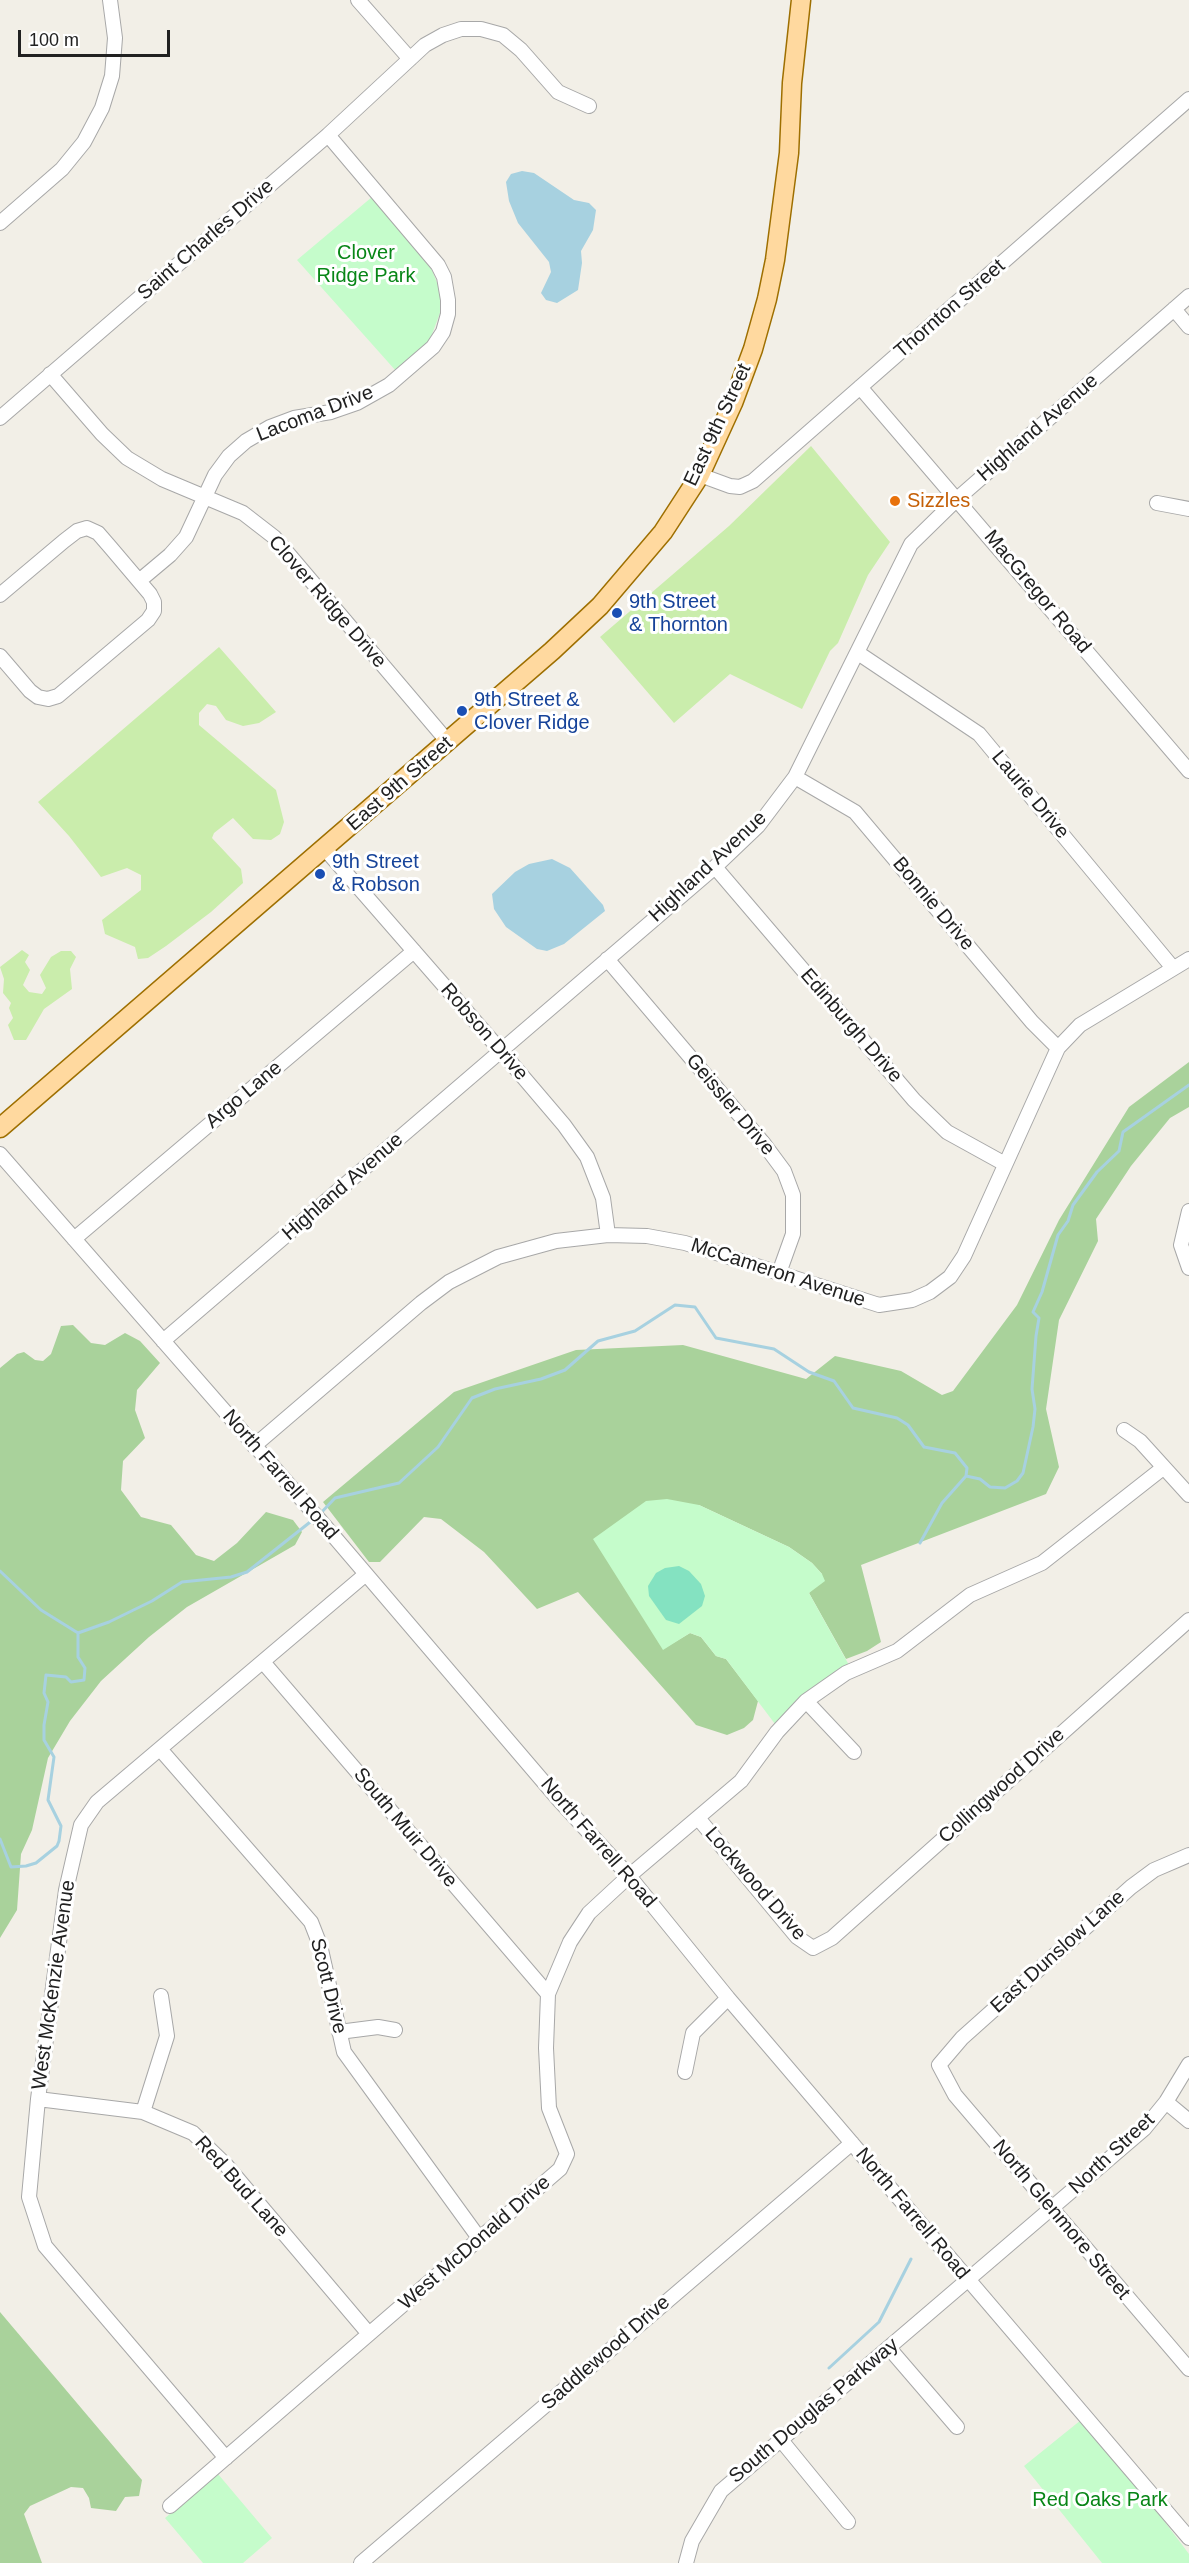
<!DOCTYPE html>
<html>
<head>
<meta charset="utf-8">
<style>
	body { margin:0 }
	#map { position:relative; width:1189px; height:2563px; overflow:hidden; background:#f2efe7; font-family:Helvetica,sans-serif }
	canvas { display:block }
	.scale { position:absolute; left:18px; top:30px; width:152px; height:27px; box-sizing:border-box; border:3px solid #212121; border-top:0; padding-left:8px; font-size:18px; line-height:21px; white-space:nowrap; color:#212121; -webkit-text-stroke:4px #fff; paint-order:stroke }
</style>
</head>
<body>
<div id="map">
<canvas width="1189" height="2563"></canvas>
<div class="scale">100 m</div>
</div>
<script>
const ctx = document.querySelector('canvas').getContext('2d');
ctx.lineJoin = 'round';
function fill(path, color) { ctx.fillStyle = color; ctx.fill(path, 'evenodd'); }
const toPath = rows => new Path2D(rows.map(r => 'M' + r).join(''));
function stroke(path, color, width, dash) { ctx.strokeStyle = color; ctx.lineWidth = width; ctx.lineCap = dash ? 'butt' : 'round'; ctx.setLineDash(dash || []); ctx.stroke(path); }
function write(font, color, halo, rows, align = 'center') {
  ctx.font = font + ' Helvetica,sans-serif'; ctx.lineWidth = 6; ctx.setLineDash([]); ctx.textBaseline = 'middle'; ctx.strokeStyle = halo; ctx.fillStyle = color; for (const [text, x, y, turn = 0] of rows) {
    ctx.save(); ctx.translate(x, y); ctx.rotate((+turn || 0) * Math.PI / 180); ctx.textAlign = isNaN(turn) ? turn : align; if (halo) ctx.strokeText(text, 0, 0); ctx.fillText(text, 0, 0); ctx.restore();
  }
}
const grass = toPath([
	[811,446,890,542,868,575,838,643,830,651,802,709,730,674,674,723,600,637,729,526],
	[219,647,276,712,259,723,243,726,226,720,216,706,207,704,199,713,199,725,276,790,284,822,280,834,271,840,253,839,233,818,214,833,212,838,241,869,243,883,211,912,166,946,148,958,138,959,135,947,105,934,102,920,141,890,141,875,127,868,101,877,69,836,38,802],
	[22,950,29,955,25,962,30,970,23,985,29,992,42,994,46,988,40,975,51,957,61,951,71,951,76,957,70,969,72,989,44,1009,26,1040,14,1040,8,1025,13,1018,9,1008,11,1003,3,993,4,979,0,967]
]);
const forest = toPath([
	[1189,1062,1189,1107,1170,1118,1131,1166,1096,1219,1098,1241,1059,1320,1046,1409,1059,1467,1046,1494,861,1565,881,1642,867,1651,846,1659,809,1593,822,1574,812,1563,789,1547,699,1505,663,1649,690,1633,701,1637,716,1656,726,1659,758,1701,753,1720,744,1728,727,1735,696,1725,578,1592,537,1609,484,1552,441,1519,424,1517,380,1562,369,1562,323,1502,454,1392,576,1350,683,1345,806,1379,835,1356,901,1371,942,1395,953,1391,1017,1305,1059,1220,1129,1107],
	[73,1325,91,1343,105,1345,125,1333,140,1341,160,1363,137,1390,135,1410,145,1438,123,1461,121,1490,141,1517,171,1525,196,1555,214,1561,237,1543,266,1512,293,1520,302,1532,295,1545,187,1607,149,1637,101,1681,70,1721,48,1758,32,1830,21,1854,17,1910,0,1938,0,1368,17,1354,24,1352,35,1360,43,1361,51,1354,61,1326],
	[0,2312,142,2480,139,2496,125,2497,116,2511,91,2508,89,2498,83,2488,71,2487,30,2506,24,2514,42,2563,0,2563]
]);
const park = toPath([
	[372,197,432,270,440,290,440,313,431,337,422,349,396,371,297,260],
	[667,1499,699,1505,789,1547,812,1563,822,1574,825,1581,809,1593,849,1665,811,1689,775,1724,726,1659,716,1656,701,1637,690,1633,663,1650,593,1539,646,1501],
	[1081,2420,1134,2481,1189,2554,1189,2563,1102,2563,1024,2466],
	[218,2474,272,2538,243,2563,203,2563,165,2518]
]);
const pitch = toPath([
	[679,1566,689,1571,701,1584,705,1596,702,1606,679,1624,666,1620,649,1596,648,1586,656,1573,665,1568]
]);
const water = toPath([
	[522,171,534,173,574,200,589,203,596,210,593,230,581,251,582,263,578,290,557,303,546,300,541,293,551,272,549,262,518,223,509,201,506,182,511,174],
	[552,859,570,868,603,905,605,911,564,944,547,951,537,949,506,927,494,909,492,894,515,872,529,864]
]);
const stream = toPath([
	[966,1476,980,1479,990,1487,1005,1488,1017,1481,1023,1473,1033,1427,1035,1409,1032,1389,1036,1336,1039,1318,1033,1312,1042,1292,1058,1235,1068,1221,1073,1205,1097,1172,1119,1151,1123,1132,1189,1085],
	[319,1515,335,1498,399,1483,438,1447,472,1398,495,1389,541,1379,565,1370,598,1341,635,1331,675,1305,695,1307,716,1338,774,1349,809,1372,834,1381,853,1408,897,1418,908,1425,924,1447,955,1453,967,1468,966,1476],
	[920,1543,942,1503,966,1476],
	[0,1571,41,1610,78,1633],
	[78,1633,109,1622,152,1601,182,1582,231,1577,247,1572,314,1519],
	[0,1839,11,1867,26,1866,36,1863,57,1846,59,1841,61,1826,48,1800,54,1757,44,1740,44,1725,48,1702,44,1693,46,1675,66,1677,71,1682,84,1680,85,1668,78,1657,78,1633],
	[829,2368,879,2322,911,2259]
]);
const minor = toPath([
	[358,0,410,59],
	[0,223,62,169,84,142,102,108,112,76,115,38,110,0],
	[1174,309,1189,327],
	[50,374,102,434,127,458,162,479,243,513,274,537,448,742],
	[860,387,1189,771],
	[0,418,328,135,425,45,443,35,461,29,481,29,503,35,521,50,558,92,589,106],
	[700,475,730,486,740,487,753,481,1189,99],
	[1157,503,1189,509],
	[139,581,170,555,186,537,215,475,229,456,246,441,270,427,294,418,331,412,357,403,389,385,433,347,443,332,448,314,448,300,444,277,438,265,328,135],
	[0,595,64,541,77,531,87,528,98,533,111,548,150,594,154,602,154,611,148,620,58,696,48,699,38,697,30,691,0,656],
	[858,653,979,734,1173,968],
	[795,777,855,812,1032,1022,1058,1048],
	[325,849,501,1051,564,1125,587,1157,603,1198,608,1235],
	[715,867,914,1100,947,1132,1005,1164],
	[607,959,764,1144,784,1171,793,1195,793,1234,779,1273],
	[0,1154,325,1526,559,1800,629,1876,728,1998,1189,2538],
	[1189,1211,1181,1245,1189,1268],
	[74,1239,414,951],
	[163,1341,715,867,758,826,795,777,911,544,957,499,1189,296],
	[1124,1430,1140,1441,1189,1495],
	[254,1446,421,1303,449,1282,498,1257,556,1241,608,1235,647,1236,685,1243,879,1305,912,1300,930,1292,950,1277,964,1256,1058,1048,1080,1025,1189,959],
	[263,1662,548,1994],
	[806,1701,854,1752],
	[160,1749,311,1922,320,1945,344,2052,479,2238],
	[698,1818,797,1937,813,1948,832,1938,1189,1620],
	[1189,1855,1154,1870,1131,1887,962,2038,939,2065,955,2095,1189,2369],
	[339,2032,378,2027,395,2030],
	[685,2072,693,2033,728,1998],
	[38,2099,143,2112,193,2133,226,2165,369,2334],
	[1166,2102,1189,2121],
	[143,2112,167,2036,161,1996],
	[889,2348,957,2427],
	[781,2440,848,2522],
	[226,2458,45,2246,29,2197,38,2099,66,1890,81,1825,97,1802,366,1574],
	[170,2506,560,2169,567,2154,549,2108,546,2048,548,1994,570,1942,589,1913,629,1876,741,1781,777,1732,806,1701,846,1673,897,1651,970,1595,1042,1563,1163,1468],
	[361,2563,852,2143],
	[686,2563,692,2541,721,2491,1144,2129,1166,2102,1189,2064]
]);
const major = toPath([
	[0,1128,552,651,600,606,663,532,700,475,733,403,753,349,767,299,775,260,789,153,792,83,801,0]
]);
const markers = [
	[895,501,6,"#e8710a"],
	[617,613,6,"#1a4fb4"],
	[462,711,6,"#1a4fb4"],
	[320,874,6,"#1a4fb4"]
];
const streetNames = [
	["Saint Charles Drive",206,240,-41],
	["Thornton Street",950,309,-41],
	["Lacoma Drive",315,414,-21],
	["East 9th Street",718,425,-65],
	["Highland Avenue",1038,428,-41],
	["MacGregor Road",1037,592,50],
	["Clover Ridge Drive",327,602,49],
	["East 9th Street",400,784,-41],
	["Laurie Drive",1030,795,50],
	["Highland Avenue",708,867,-43],
	["Bonnie Drive",933,904,50],
	["Edinburgh Drive",851,1026,49],
	["Robson Drive",484,1032,49],
	["Argo Lane",244,1095,-40],
	["Geissler Drive",730,1105,50],
	["Highland Avenue",343,1187,-41],
	["McCameron Avenue",778,1273,18],
	["North Farrell Road",280,1475,49],
	["Collingwood Drive",1002,1786,-42],
	["South Muir Drive",405,1828,50],
	["North Farrell Road",598,1843,49],
	["Lockwood Drive",755,1884,49],
	["East Dunslow Lane",1058,1952,-42],
	["West McKenzie Avenue",54,1985,-82],
	["Scott Drive",328,1986,76],
	["North Street",1112,2154,-43],
	["Red Bud Lane",241,2187,48],
	["North Farrell Road",912,2214,50],
	["North Glenmore Street",1061,2220,50],
	["West McDonald Drive",475,2243,-41],
	["Saddlewood Drive",606,2353,-41],
	["South Douglas Parkway",814,2411,-40]
];
const parkNames = [
	["Clover",366,253],
	["Ridge Park",366,276],
	["Red Oaks Park",1100,2500]
];
const foodNames = [
	["Sizzles",907,501]
];
const transitNames = [
	["9th Street",629,602],
	["& Thornton",629,625],
	["9th Street &",474,700],
	["Clover Ridge",474,723],
	["9th Street",332,862],
	["& Robson",332,885]
];
fill(grass, '#caedac');
fill(forest, '#a9d29b');
fill(park, '#c5fccb');
fill(pitch, '#84e2c1');
fill(water, '#a7d1e0');
stroke(stream, '#a7d1e0', 3);
stroke(minor, '#a8a8a8', 16);
stroke(major, '#9e6f00', 21);
stroke(minor, '#fff', 14);
stroke(major, '#ffd99f', 18);
for (const [x, y, r, color] of markers) { const dot = new Path2D(); dot.arc(x, y, r, 0, 2 * Math.PI); ctx.fillStyle = color; ctx.fill(dot); stroke(dot, '#fff', 2); }
write('20px', '#212121', '#fff', streetNames);
write('20px', '#088617', '#fff', parkNames);
write('20px', '#c56008', '#fff', foodNames, 'left');
write('20px', '#164399', '#fff', transitNames, 'left');
</script>
</body>
</html>
